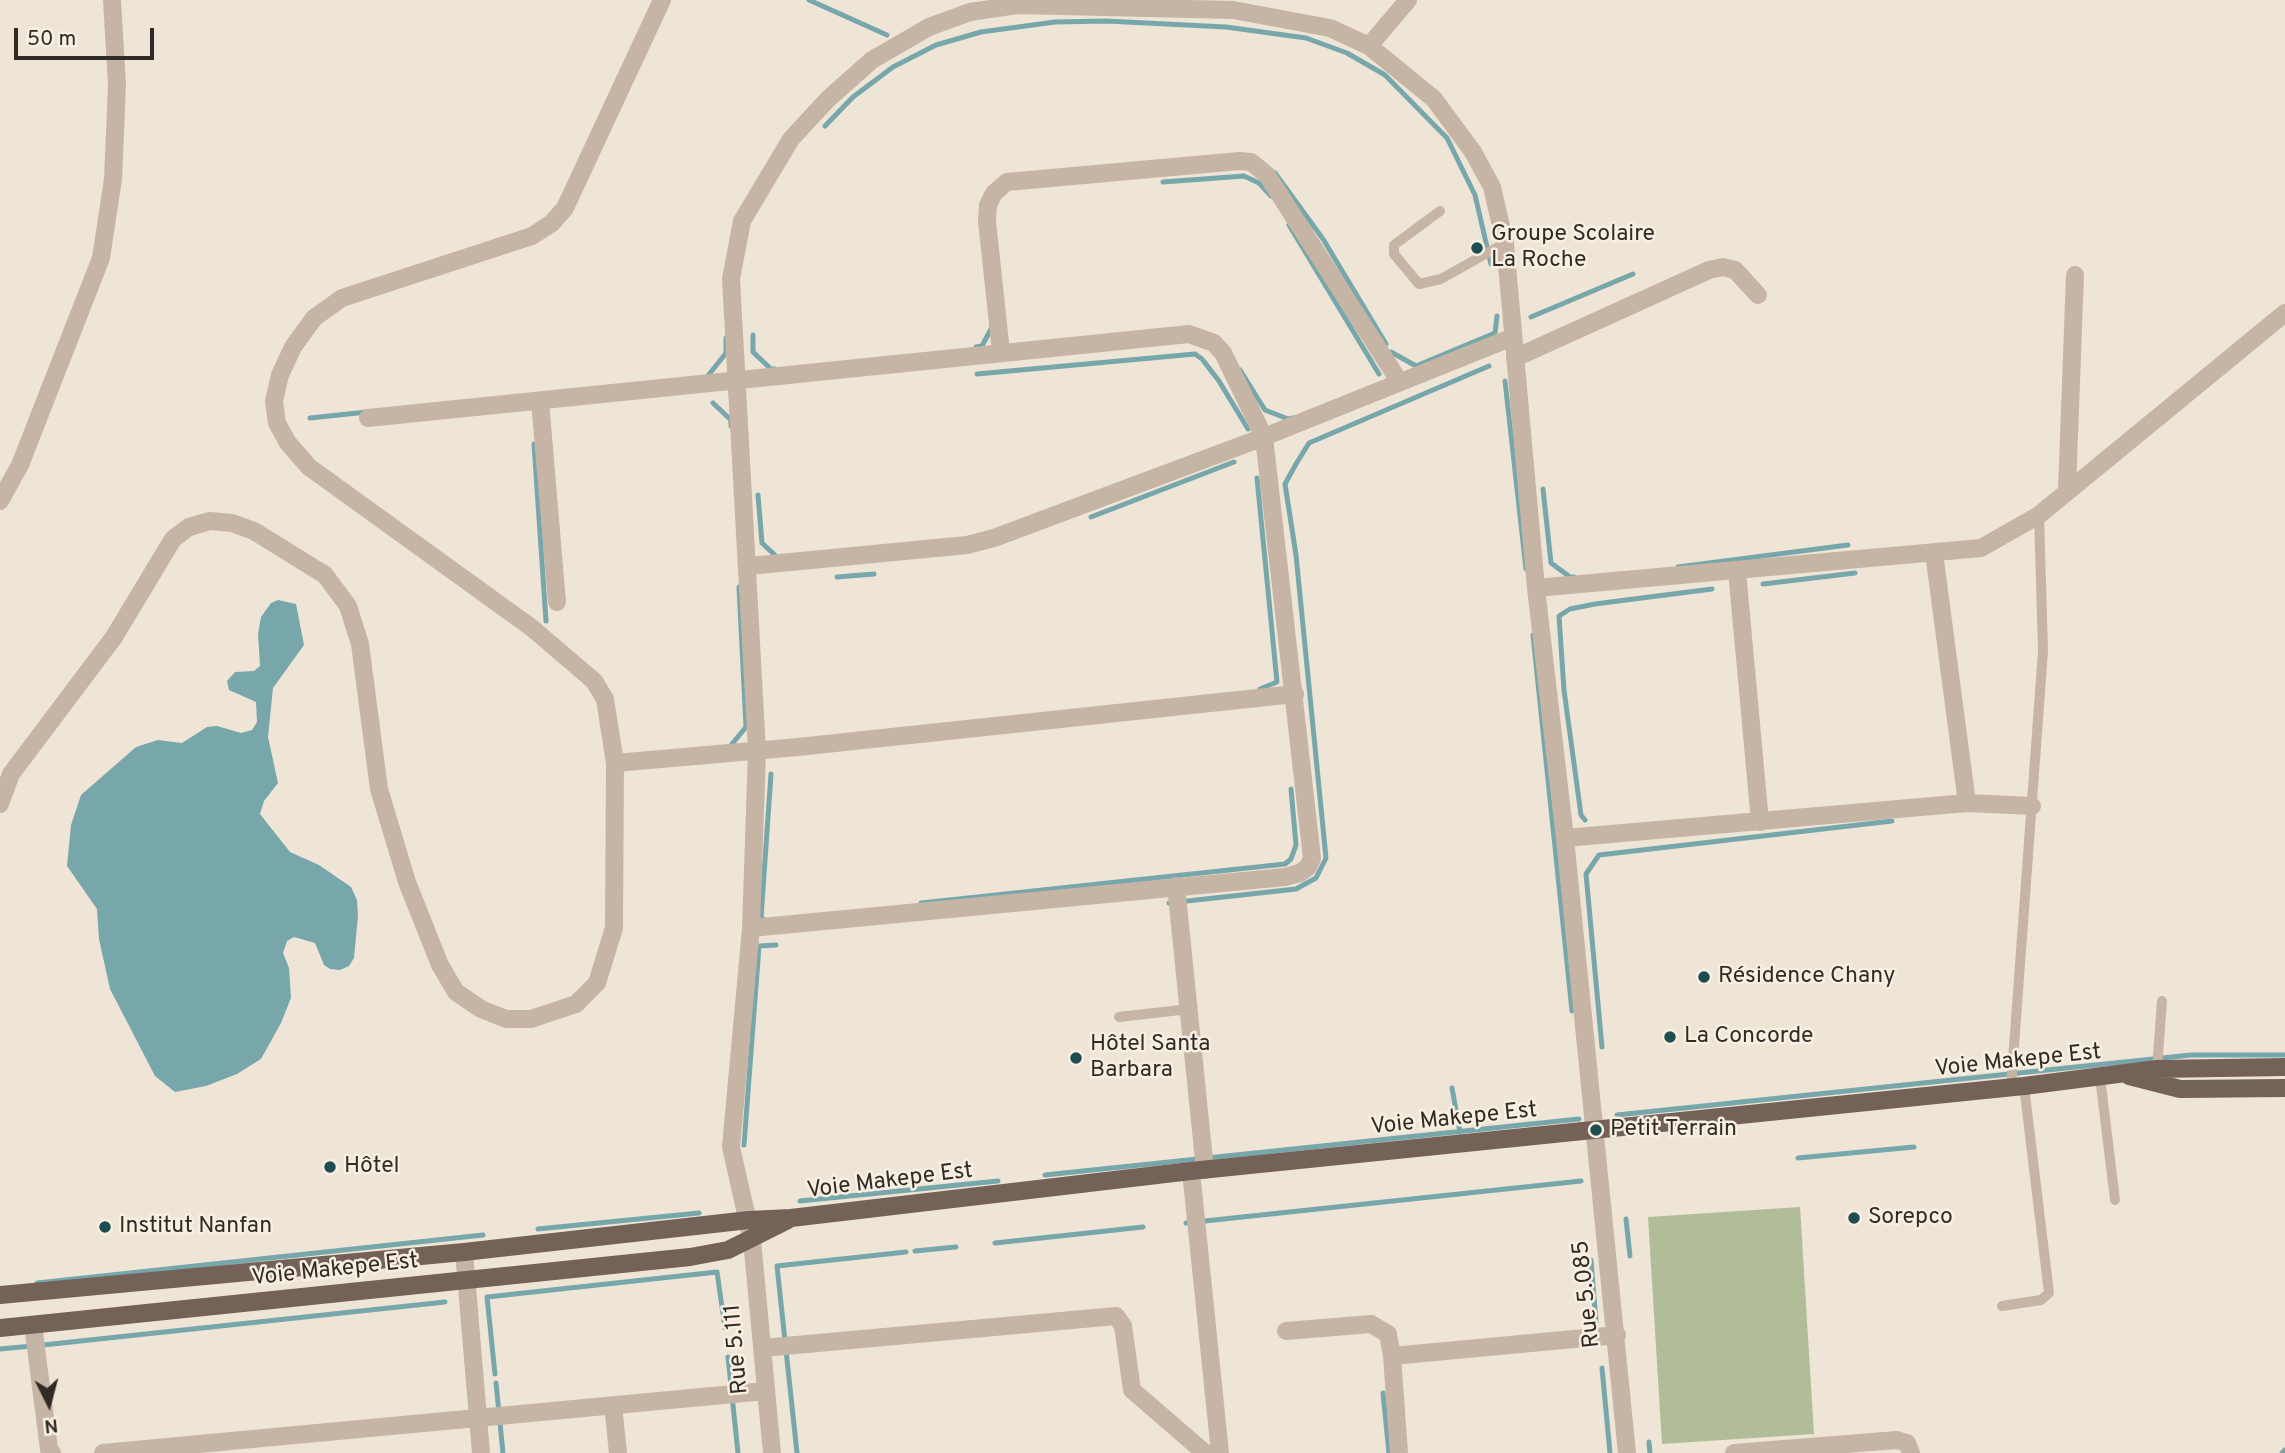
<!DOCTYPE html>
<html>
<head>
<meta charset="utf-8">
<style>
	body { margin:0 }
	#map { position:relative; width:2285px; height:1453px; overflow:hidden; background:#efe5d7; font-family:Overpass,sans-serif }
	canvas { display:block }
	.north { position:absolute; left:14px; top:1369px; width:70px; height:70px; -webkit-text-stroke:5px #f8efe3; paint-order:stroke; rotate:174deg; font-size:19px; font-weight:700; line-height:28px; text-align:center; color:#322a25 }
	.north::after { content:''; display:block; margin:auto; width:24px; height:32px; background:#322a25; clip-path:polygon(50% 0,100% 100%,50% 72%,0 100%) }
	.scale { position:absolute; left:14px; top:28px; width:140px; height:32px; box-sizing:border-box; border:4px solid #322a25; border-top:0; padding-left:9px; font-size:21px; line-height:24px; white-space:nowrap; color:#322a25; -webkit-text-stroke:5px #f8efe3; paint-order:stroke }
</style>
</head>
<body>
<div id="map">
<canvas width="2285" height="1453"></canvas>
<div class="north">N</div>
<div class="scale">50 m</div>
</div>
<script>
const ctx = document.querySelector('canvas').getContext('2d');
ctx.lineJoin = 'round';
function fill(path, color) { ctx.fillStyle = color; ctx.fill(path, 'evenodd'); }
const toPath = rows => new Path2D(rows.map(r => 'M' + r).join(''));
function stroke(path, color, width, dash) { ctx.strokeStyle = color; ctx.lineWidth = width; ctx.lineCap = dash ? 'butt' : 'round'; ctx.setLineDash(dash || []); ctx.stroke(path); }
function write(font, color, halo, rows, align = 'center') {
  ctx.font = font + ' Overpass,sans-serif'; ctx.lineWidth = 5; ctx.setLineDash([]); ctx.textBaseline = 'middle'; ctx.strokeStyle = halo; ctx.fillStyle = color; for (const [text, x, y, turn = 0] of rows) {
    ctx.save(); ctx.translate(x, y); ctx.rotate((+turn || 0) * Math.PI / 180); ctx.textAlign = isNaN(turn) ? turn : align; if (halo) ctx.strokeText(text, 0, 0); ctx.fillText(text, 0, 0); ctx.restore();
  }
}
const green = toPath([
	[1800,1207,1814,1434,1662,1444,1648,1217]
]);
const water = toPath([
	[278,600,296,604,304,645,273,688,268,737,278,783,264,801,260,814,290,852,319,865,351,887,357,900,358,916,354,958,349,966,340,970,330,969,324,965,315,943,294,937,287,941,283,953,289,968,291,998,281,1023,261,1059,237,1074,206,1086,175,1092,155,1076,110,989,99,939,97,909,67,866,71,825,81,795,136,747,158,740,182,743,207,727,217,726,241,733,252,730,257,722,256,702,229,690,227,681,235,672,254,671,260,666,258,634,261,617,271,603]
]);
const stream = toPath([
	[809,0,887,35],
	[825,126,853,97,893,67,936,45,981,32,1055,22,1106,21,1226,27,1306,38,1347,53,1385,75,1447,138,1475,195,1491,264],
	[1275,173,1323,239,1386,344],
	[1163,182,1244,176,1259,183,1271,196],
	[1289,225,1379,374],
	[1531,317,1633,274],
	[753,335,753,352,771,369,775,369],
	[976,347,982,346,992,327],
	[1391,352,1416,366,1495,333,1497,316],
	[1240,370,1265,410,1288,419,1293,418],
	[977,374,1195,354,1202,359,1219,381,1248,429],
	[707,377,726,353,726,338],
	[1505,381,1526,569],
	[713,403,731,420,731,426],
	[310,418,367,412],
	[534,444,546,621],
	[1257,478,1277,682,1260,689],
	[1543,489,1551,563,1570,577,1574,577],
	[758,495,762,543,778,558],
	[1091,517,1234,462],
	[1678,567,1848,545],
	[837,577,874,574],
	[1763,584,1855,573],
	[1533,635,1572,1011],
	[732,744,746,727,739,587],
	[1585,820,1581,815,1564,690,1559,616,1570,609,1595,604,1712,589],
	[921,903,1285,864,1291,859,1296,845,1291,789],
	[1169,903,1296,889,1316,878,1326,858,1296,555,1285,484,1296,464,1309,443,1489,366],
	[765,920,761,918,771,774],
	[1602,1047,1586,874,1599,855,1892,821],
	[1452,1088,1460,1132],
	[1617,1115,2191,1055,2285,1055],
	[744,1145,759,946,776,945],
	[1798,1158,1914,1147],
	[1045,1175,1579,1119],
	[800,1201,998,1181],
	[1626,1219,1630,1256],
	[1186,1223,1581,1181],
	[538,1229,699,1213],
	[995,1243,1143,1227],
	[915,1251,956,1247],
	[1591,1260,1596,1322],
	[37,1283,483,1235],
	[43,1345,445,1302],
	[0,1349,32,1346],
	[728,1357,738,1453],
	[1602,1368,1610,1453],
	[495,1374,487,1297,717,1272,725,1328],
	[496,1383,503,1453],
	[1383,1393,1389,1453],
	[1649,1442,1650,1453],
	[797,1453,777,1266,906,1252],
	[2282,1453,2285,1450]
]);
const lane = toPath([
	[1440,211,1394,245,1394,254,1419,284,1441,279,1505,243],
	[1119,1017,1189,1009],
	[2157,1069,2162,1001],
	[2100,1077,2115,1200],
	[2011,1087,2043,651,2039,515],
	[2002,1306,2041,1300,2049,1293,2024,1086]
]);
const street = toPath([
	[1369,46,1408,0],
	[1001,352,987,221,988,205,994,193,1007,182,1239,161,1251,162,1267,175,1399,381],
	[1515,358,1709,270,1723,267,1735,270,1758,295],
	[540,401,557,602],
	[368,418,1189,334,1214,343,1223,353,1264,437,1312,858,1308,867,1300,873,1285,877,751,928],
	[2067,490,2075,275],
	[0,501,20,465,101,258,113,179,117,85,112,0],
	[1934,553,1967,803],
	[749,566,967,545,994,538,1264,437,1513,337],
	[1737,571,1760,822],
	[1536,588,1981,548,2039,515,2285,313],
	[615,763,798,747,1295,694],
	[0,804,11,774,114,637,173,539,189,527,210,521,232,523,254,531,325,575,348,606,360,644,379,789,407,882,440,965,456,992,481,1009,506,1019,531,1019,576,1004,597,983,614,928,615,763,605,699,594,681,532,628,309,467,288,443,277,423,274,401,280,375,293,347,314,318,342,298,532,236,552,223,565,208,662,0],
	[1565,838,1967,803,2032,806],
	[1176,886,1205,1170],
	[1191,1171,1220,1453],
	[464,1252,481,1453],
	[33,1325,49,1449,52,1453],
	[1286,1331,1371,1324,1388,1334,1392,1356,1617,1335],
	[763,1348,1116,1316,1123,1326,1132,1390,1205,1453],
	[1392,1356,1399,1453],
	[613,1405,618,1453],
	[103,1453,766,1391],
	[772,1453,752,1240,731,1147,751,928,757,751,731,279,742,221,791,139,828,99,872,60,929,27,970,12,1017,5,1233,10,1330,28,1369,46,1434,99,1473,152,1492,187,1505,243,1536,588,1565,838,1627,1453],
	[1734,1453,1897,1440,1907,1443,1911,1453]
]);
const primary = toPath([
	[2129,1076,2180,1089,2285,1088],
	[0,1295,464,1252,749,1220,791,1218,1191,1171,2024,1086,2157,1069,2285,1067],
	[0,1328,690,1257,728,1250,788,1220]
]);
const markers = [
	[1477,248,7,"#1d4c51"],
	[1704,977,7,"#1d4c51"],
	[1670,1037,7,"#1d4c51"],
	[1076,1058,7,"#1d4c51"],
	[1596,1130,7,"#1d4c51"],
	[330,1167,7,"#1d4c51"],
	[1854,1218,7,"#1d4c51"],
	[105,1227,7,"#1d4c51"]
];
const poiNames = [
	["Groupe Scolaire",1491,235],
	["La Roche",1491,261],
	["Résidence Chany",1718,977],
	["La Concorde",1684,1037],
	["Hôtel Santa",1090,1045],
	["Barbara",1090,1071],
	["Petit Terrain",1610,1130],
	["Hôtel",344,1167],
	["Sorepco",1868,1218],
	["Institut Nanfan",119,1227]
];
const streetNames = [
	["Voie Makepe Est",2018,1062,-6],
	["Voie Makepe Est",1454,1120,-6],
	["Voie Makepe Est",890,1182,-7],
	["Voie Makepe Est",335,1271,-6],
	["Rue 5.085",1588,1294,-96],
	["Rue 5.111",738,1349,-95]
];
fill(green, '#b0bd98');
fill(water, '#78a7ab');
stroke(stream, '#78a7ab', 5);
stroke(lane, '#c6b5a4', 10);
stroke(street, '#c6b5a4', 18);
stroke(primary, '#746157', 18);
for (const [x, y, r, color] of markers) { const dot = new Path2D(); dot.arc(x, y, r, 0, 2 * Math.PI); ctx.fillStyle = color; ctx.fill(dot); stroke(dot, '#f8efe3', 2.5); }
write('23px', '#322a25', '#f8efe3', poiNames, 'left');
write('23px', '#322a25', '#f8efe3', streetNames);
</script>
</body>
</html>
